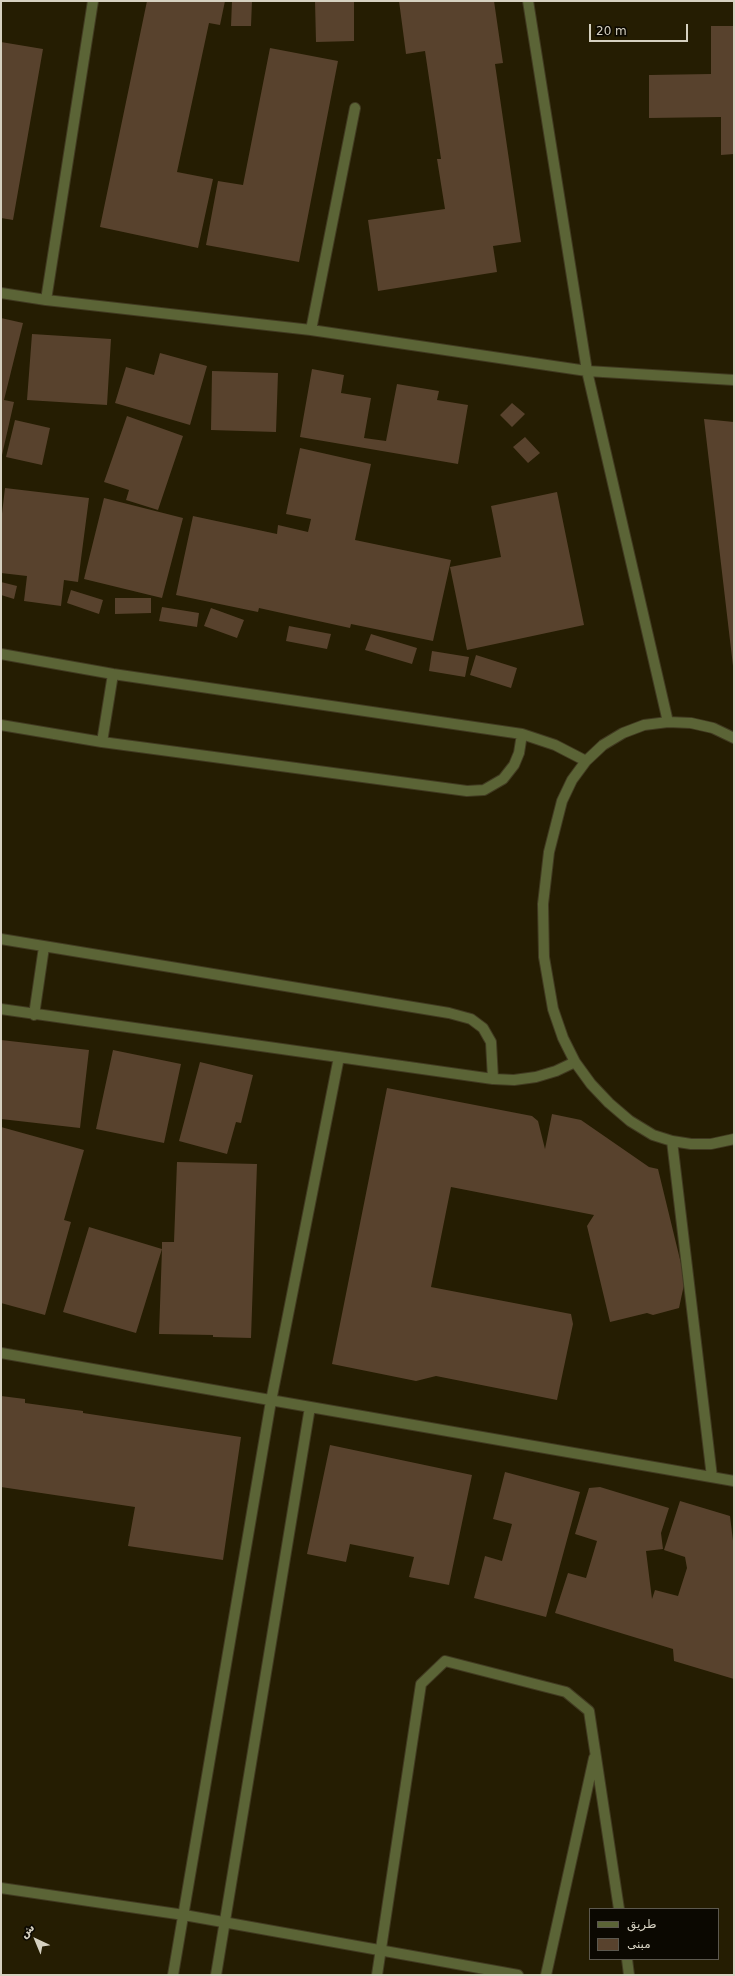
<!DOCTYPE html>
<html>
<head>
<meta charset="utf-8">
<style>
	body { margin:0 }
	#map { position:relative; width:735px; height:1976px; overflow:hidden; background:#251d02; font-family:"DejaVu Sans",Vazirmatn,sans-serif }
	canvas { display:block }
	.frame { position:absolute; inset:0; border:2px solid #d6d1c1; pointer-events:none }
	.legend { position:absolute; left:589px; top:1908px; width:130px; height:52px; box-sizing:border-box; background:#0b0801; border:1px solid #5c584e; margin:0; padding:5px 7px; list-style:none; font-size:12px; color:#d6d1c1 }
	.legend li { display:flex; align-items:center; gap:8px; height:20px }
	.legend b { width:20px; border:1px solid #5c584e }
	.north { position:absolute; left:16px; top:1920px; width:40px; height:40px; -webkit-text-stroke:3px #0b0801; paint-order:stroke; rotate:316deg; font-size:11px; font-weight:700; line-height:16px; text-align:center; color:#d6d1c1 }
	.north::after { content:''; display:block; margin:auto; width:14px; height:18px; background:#d6d1c1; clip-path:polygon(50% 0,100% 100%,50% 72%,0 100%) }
	.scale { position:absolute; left:589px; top:24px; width:99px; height:18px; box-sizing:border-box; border:2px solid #d6d1c1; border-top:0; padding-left:5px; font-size:12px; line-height:14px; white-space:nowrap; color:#d6d1c1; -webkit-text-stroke:3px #0b0801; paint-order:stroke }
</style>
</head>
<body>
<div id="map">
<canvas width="735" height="1976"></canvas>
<div class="frame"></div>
<ul class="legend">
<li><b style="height:5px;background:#5b6436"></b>طريق</li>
<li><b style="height:11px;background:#58422d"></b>مبنى</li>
</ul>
<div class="north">ش</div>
<div class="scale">20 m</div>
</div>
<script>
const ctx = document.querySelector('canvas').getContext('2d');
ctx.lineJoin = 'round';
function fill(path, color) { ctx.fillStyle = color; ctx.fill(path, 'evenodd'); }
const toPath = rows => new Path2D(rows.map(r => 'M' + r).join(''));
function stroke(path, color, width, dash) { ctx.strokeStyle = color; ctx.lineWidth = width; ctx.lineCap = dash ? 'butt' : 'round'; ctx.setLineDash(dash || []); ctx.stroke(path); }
const building = toPath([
	[147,1,225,1,220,25,209,23,177,172,213,179,198,248,100,227],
	[232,1,252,1,251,26,231,26],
	[315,1,354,1,354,41,316,42],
	[399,1,494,1,503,63,495,64,521,242,493,246,497,272,378,291,368,220,445,209,437,159,441,159,425,51,406,54],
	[711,26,734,26,734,154,721,155,721,117,649,118,649,75,711,74],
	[1,42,43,49,13,220,1,218],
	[270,48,338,61,299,262,206,245,218,181,243,185],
	[1,318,23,323,4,400,14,402,2,455],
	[32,334,111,339,107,405,27,400],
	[160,353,207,366,190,425,115,403,126,367,154,375],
	[312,369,344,375,341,393,371,398,364,438,386,441,397,384,439,391,437,400,468,405,458,464,300,437],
	[212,371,278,373,276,432,211,430],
	[512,403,525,414,512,427,500,415],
	[127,416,183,436,158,510,126,500,129,490,104,482],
	[704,419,734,422,734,666,733,666],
	[15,420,50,428,42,465,6,457],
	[525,437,540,453,528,463,513,447],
	[300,448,371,464,355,540,451,560,433,641,351,624,350,628,259,608,258,612,176,595,193,516,277,534,278,525,308,532,311,519,286,514],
	[5,488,89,498,78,582,64,580,61,606,24,601,27,576,1,573,1,522],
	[557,492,584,625,467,650,450,567,501,557,491,506],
	[104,498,183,518,162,598,84,579],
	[1,582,17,586,14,599,1,595],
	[71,590,103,600,99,614,67,603],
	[115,598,151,598,151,613,115,614],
	[162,607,199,613,197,627,159,621],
	[211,608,244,620,237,638,204,626],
	[289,626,331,634,327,649,286,641],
	[371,634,417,648,412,664,365,650],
	[432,651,469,657,465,677,429,671],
	[476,655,517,668,511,688,470,675],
	[1,1040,89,1050,80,1128,1,1119],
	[113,1050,181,1064,164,1143,96,1129],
	[200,1062,253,1075,241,1123,236,1122,227,1154,179,1141],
	[387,1088,532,1116,538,1121,545,1149,552,1114,581,1120,649,1167,658,1169,685,1280,679,1308,653,1315,647,1313,610,1322,587,1226,594,1215,451,1187,431,1287,571,1314,573,1324,557,1400,436,1376,416,1381,332,1364],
	[1,1127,84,1150,64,1220,71,1222,45,1315,1,1303],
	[177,1162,257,1164,251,1338,213,1337,213,1335,159,1334,162,1249,136,1333,63,1312,89,1227,162,1249,162,1242,174,1242],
	[1,1396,25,1399,25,1403,83,1411,83,1413,241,1437,223,1560,128,1546,135,1507,1,1487],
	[330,1445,472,1475,449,1585,409,1577,414,1557,350,1544,346,1562,307,1554],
	[505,1472,580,1492,546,1617,474,1598,485,1556,502,1561,512,1524,493,1519],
	[600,1487,669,1508,661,1533,663,1549,646,1551,652,1599,655,1590,678,1596,687,1568,685,1557,664,1550,680,1501,730,1516,734,1549,734,1679,674,1661,673,1649,555,1613,568,1573,586,1578,597,1541,575,1534,589,1488]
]);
const minor = toPath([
	[528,1,587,371,668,722],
	[1,293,46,300,311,330,587,371,734,380],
	[46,300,93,1],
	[311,330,355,108],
	[1,654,113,674,522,734,555,745,586,761],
	[1,725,102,742,467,791,484,790,503,779,514,765,519,753,522,734],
	[734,738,713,728,691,723,668,722,644,725,623,733,603,745,586,761,572,780,562,801,549,852,543,904,544,957,553,1009,563,1038,575,1062,591,1084,609,1103,630,1121,653,1135,672,1141,691,1144,711,1144,734,1139],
	[102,742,113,674],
	[1,939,449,1013,471,1019,483,1028,491,1042,493,1079],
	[1,1009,493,1079,514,1080,536,1077,556,1071,575,1062],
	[34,1015,44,947],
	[672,1141,712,1477],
	[1,1353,734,1481],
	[1,1888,184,1915,518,1975],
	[627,1959,629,1975],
	[173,1975,271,1401,339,1057],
	[216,1975,310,1407],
	[377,1975,421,1684,445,1661,566,1692,589,1711,619,1909],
	[546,1975,594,1758]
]);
fill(building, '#58422d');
stroke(minor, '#413a21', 12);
stroke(minor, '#5b6436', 10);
</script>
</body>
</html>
